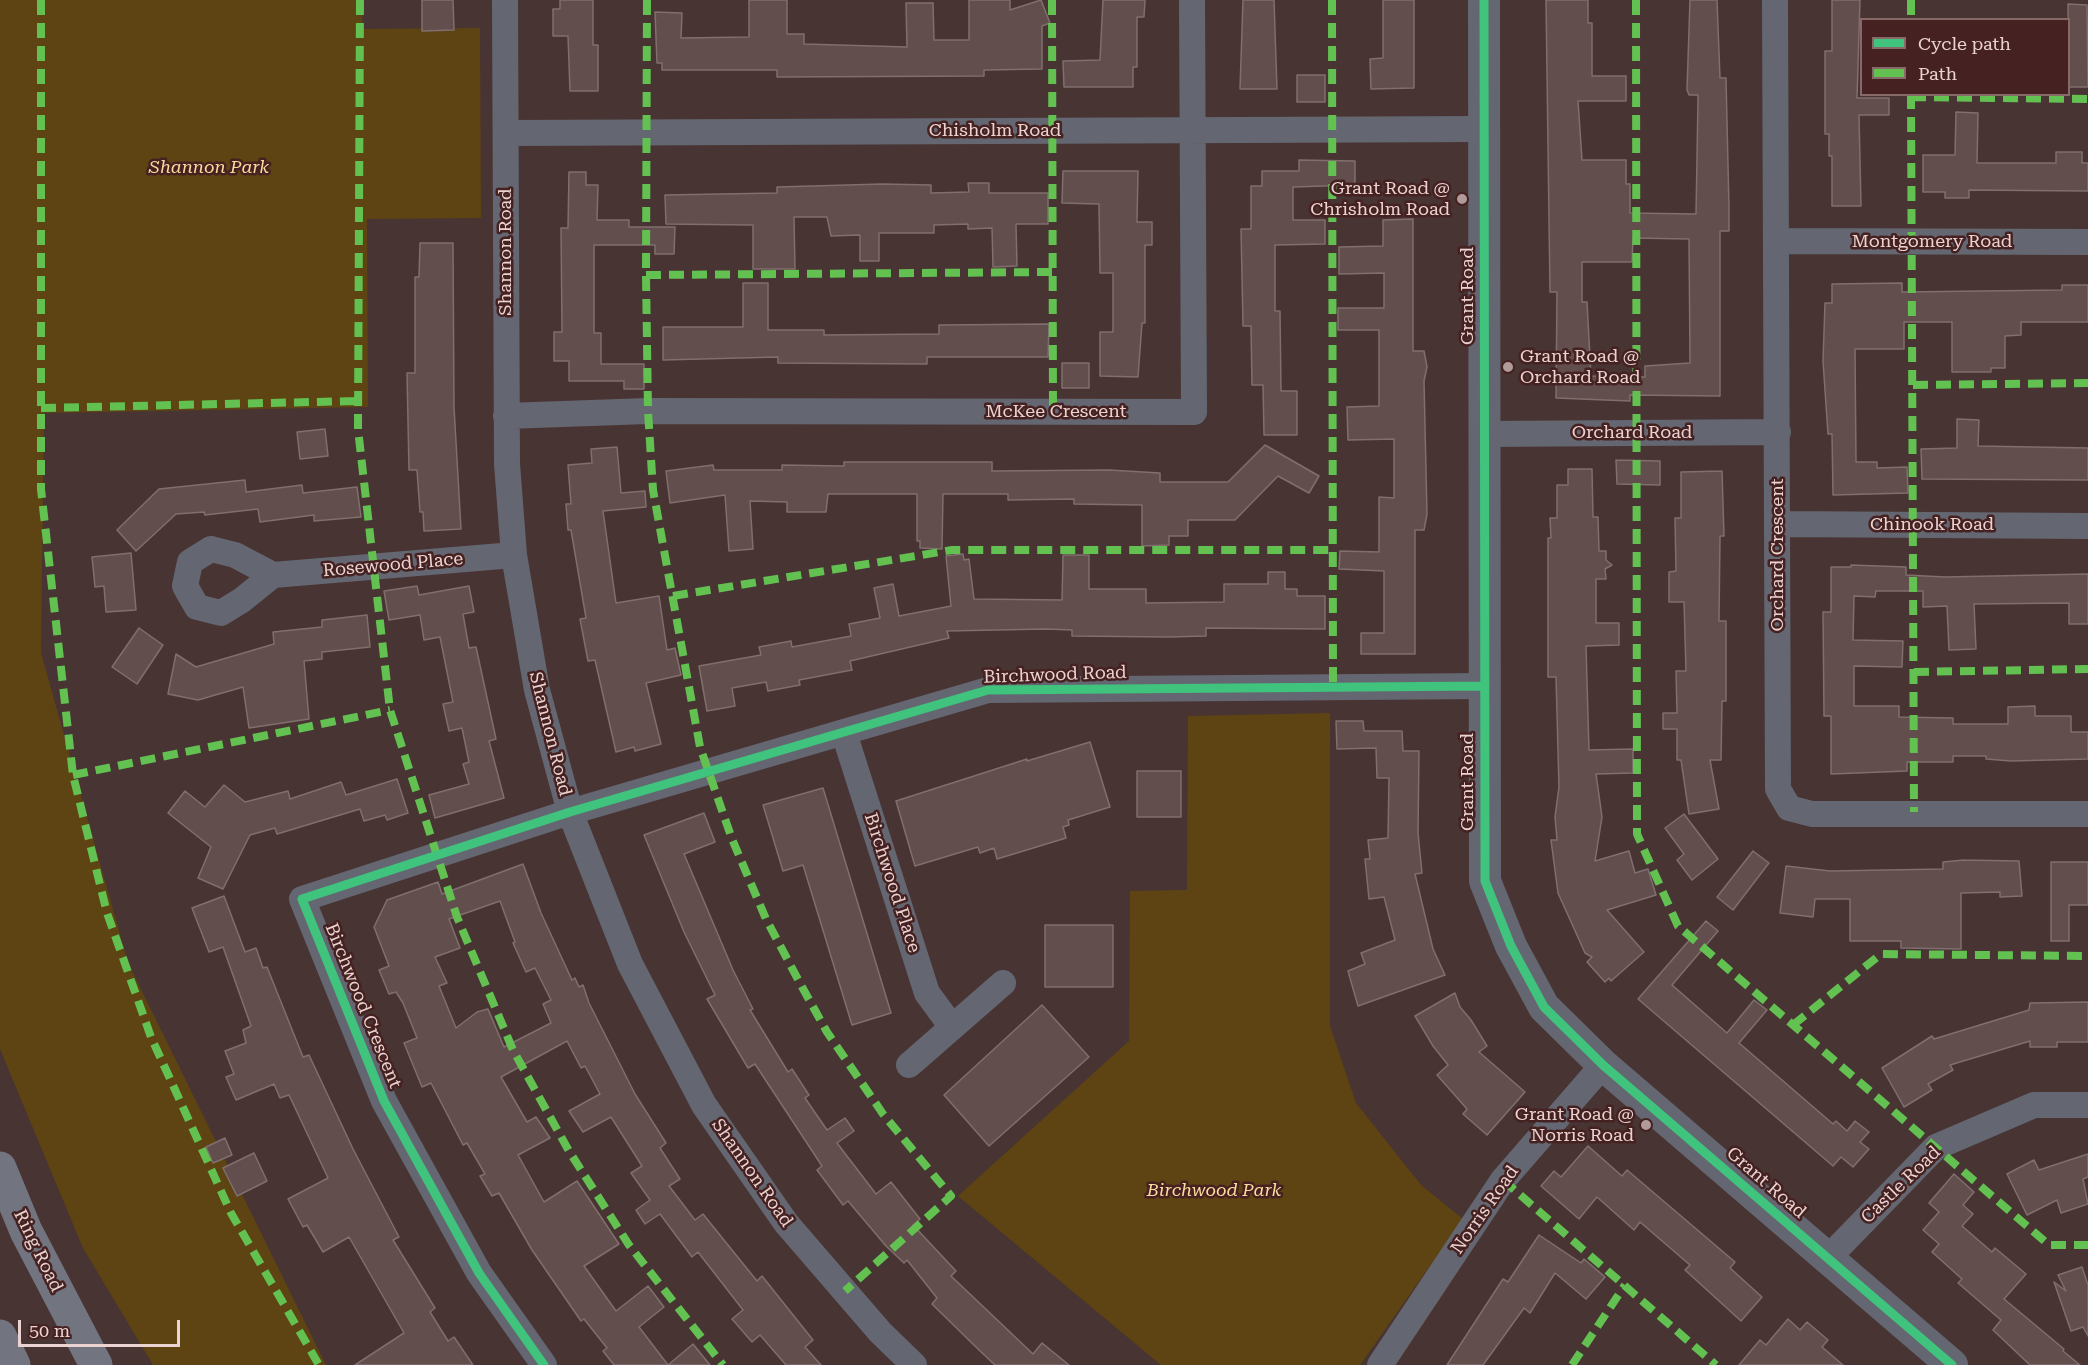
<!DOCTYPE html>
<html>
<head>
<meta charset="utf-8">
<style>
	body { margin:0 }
	#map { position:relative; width:2088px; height:1365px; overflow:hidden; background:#483433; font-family:"Roboto Serif",serif }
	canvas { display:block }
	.legend { position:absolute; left:1860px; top:18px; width:210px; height:78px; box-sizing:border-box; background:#452221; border:2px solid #876967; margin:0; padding:8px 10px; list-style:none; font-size:18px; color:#ead3d1 }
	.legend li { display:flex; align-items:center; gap:12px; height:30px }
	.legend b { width:30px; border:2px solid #876967 }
	.scale { position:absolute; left:18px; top:1320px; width:162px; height:27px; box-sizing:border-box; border:3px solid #ead3d1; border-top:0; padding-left:8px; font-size:18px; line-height:21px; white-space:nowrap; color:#ead3d1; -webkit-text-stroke:4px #452221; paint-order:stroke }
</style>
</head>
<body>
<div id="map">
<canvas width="2088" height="1365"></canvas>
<ul class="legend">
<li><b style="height:8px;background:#40c37c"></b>Cycle path</li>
<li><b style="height:8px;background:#63c152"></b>Path</li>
</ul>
<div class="scale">50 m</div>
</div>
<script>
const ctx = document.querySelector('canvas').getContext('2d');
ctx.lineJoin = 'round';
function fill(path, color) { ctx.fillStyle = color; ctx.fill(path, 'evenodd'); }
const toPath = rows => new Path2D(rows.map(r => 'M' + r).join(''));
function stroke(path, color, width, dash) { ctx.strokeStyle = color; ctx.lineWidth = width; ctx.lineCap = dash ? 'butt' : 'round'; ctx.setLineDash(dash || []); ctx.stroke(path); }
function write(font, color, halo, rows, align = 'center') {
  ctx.font = font + ' "Roboto Serif",serif'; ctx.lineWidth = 5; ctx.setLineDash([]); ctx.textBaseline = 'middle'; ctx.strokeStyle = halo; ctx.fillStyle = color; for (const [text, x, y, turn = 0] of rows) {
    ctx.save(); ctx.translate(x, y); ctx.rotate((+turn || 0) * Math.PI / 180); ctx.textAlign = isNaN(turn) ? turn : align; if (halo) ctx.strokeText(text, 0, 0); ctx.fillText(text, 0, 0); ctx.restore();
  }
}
const green = toPath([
	[0,0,362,0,362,29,480,28,481,218,367,219,368,407,44,413,41,653,128,963,326,1365,153,1365,83,1248,0,1049],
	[1330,713,1330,1026,1356,1103,1421,1185,1463,1219,1360,1365,1161,1365,958,1196,1129,1041,1130,891,1187,890,1188,716]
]);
const building = toPath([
	[422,0,453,0,454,30,422,31,422,0],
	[560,0,593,0,593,45,598,45,598,91,570,91,568,36,553,36,553,9,560,9,560,0],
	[749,0,787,0,787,34,804,34,804,44,907,47,906,3,933,3,934,40,969,40,969,0,1010,0,1010,10,1041,0,1050,23,1042,26,1042,69,984,70,984,76,777,77,777,70,662,70,662,63,657,63,655,12,682,13,681,38,749,37,749,0],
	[1103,0,1145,0,1144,17,1137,17,1137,67,1133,67,1133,87,1064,87,1063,61,1100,60,1103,0],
	[1243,0,1274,0,1277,89,1240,89,1243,0],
	[1383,0,1414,0,1414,88,1371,89,1370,59,1383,58,1383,0],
	[1546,0,1588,0,1588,23,1592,23,1592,76,1626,76,1626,101,1578,101,1582,160,1626,160,1626,184,1630,184,1630,213,1696,214,1698,100,1698,95,1689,95,1687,90,1690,0,1717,0,1720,78,1726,78,1729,208,1729,231,1720,231,1720,396,1630,395,1630,401,1556,398,1557,292,1550,292,1546,0],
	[1633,238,1689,239,1690,363,1645,366,1645,377,1591,376,1587,302,1582,302,1582,262,1632,262,1633,238],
	[1832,0,1860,0,1857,98,1889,98,1889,115,1859,115,1861,206,1832,206,1832,156,1829,156,1829,134,1825,134,1825,51,1832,51,1832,0],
	[2068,4,2087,5,2088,87,2069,87,2068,4],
	[1297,75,1325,75,1325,102,1297,102,1297,75],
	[1956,112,1978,113,1977,163,2056,163,2056,152,2082,152,2082,163,2088,163,2088,191,1969,190,1969,198,1945,198,1945,192,1923,192,1923,155,1955,155,1956,112],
	[1299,160,1355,161,1355,185,1293,187,1293,220,1325,220,1325,244,1275,245,1275,311,1280,311,1281,391,1297,391,1297,435,1264,435,1263,385,1252,385,1251,326,1243,326,1241,229,1251,229,1251,186,1262,186,1262,171,1299,171,1299,160],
	[1063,171,1138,171,1137,222,1152,222,1152,245,1145,245,1145,323,1142,323,1138,377,1100,376,1100,332,1113,332,1113,273,1100,273,1099,204,1062,203,1063,171],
	[569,172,586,172,586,185,598,185,597,220,629,220,629,227,675,227,674,254,655,254,655,245,594,245,594,333,601,333,601,364,644,364,644,389,624,389,624,381,569,381,569,361,554,361,554,332,562,332,561,228,568,228,569,172],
	[968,183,989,183,989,193,1048,193,1048,224,1016,224,1017,266,993,267,992,228,968,229,968,224,934,225,934,233,879,233,879,261,860,261,860,235,831,236,827,217,794,217,795,269,753,269,753,225,666,224,665,195,777,193,777,187,882,184,931,185,931,193,969,192,968,183],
	[1413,219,1413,351,1424,351,1427,367,1424,381,1427,514,1424,530,1415,530,1415,654,1361,654,1361,633,1384,633,1384,571,1339,569,1340,551,1379,552,1379,497,1394,498,1394,439,1348,440,1347,407,1379,406,1379,330,1338,330,1338,308,1384,308,1384,273,1339,274,1339,247,1383,246,1383,220,1413,219],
	[420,243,453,243,454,407,461,529,424,531,423,512,420,512,417,470,409,470,407,373,415,373,415,277,419,277,420,243],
	[743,283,768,283,768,330,824,330,824,335,939,334,939,325,1049,324,1048,357,927,357,927,364,778,363,778,357,663,360,663,327,743,327,743,283],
	[1902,283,1902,292,2062,290,2062,285,2088,285,2088,322,2021,322,2021,335,2005,336,2005,368,1991,368,1991,372,1952,372,1952,322,1904,322,1904,349,1855,349,1856,462,1877,462,1877,468,1907,467,1908,493,1833,495,1832,434,1828,434,1823,361,1825,303,1832,303,1832,284,1902,283],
	[1062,363,1089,363,1089,388,1062,388,1062,363],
	[1957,419,1979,420,1978,446,2088,448,2088,480,1922,479,1921,449,1957,448,1957,419],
	[325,429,328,456,300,459,297,432,325,429],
	[1265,445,1319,476,1309,493,1278,476,1235,520,1188,520,1188,536,1169,536,1169,545,1142,546,1142,505,1074,504,1074,499,1008,500,1008,494,943,494,942,549,920,548,920,541,917,541,917,494,828,494,826,512,787,512,787,502,750,501,753,549,729,551,725,495,670,503,666,471,713,465,714,470,782,470,782,465,844,466,844,462,992,462,992,471,1109,470,1160,473,1160,482,1228,482,1265,445],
	[617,447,621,493,645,491,646,507,603,511,616,603,659,596,667,650,675,648,681,675,646,683,661,744,635,751,634,747,616,752,595,660,588,661,580,619,586,618,571,530,568,530,566,504,571,504,568,465,592,463,591,449,617,447],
	[1616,460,1660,461,1660,485,1617,484,1616,460],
	[1568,469,1592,469,1593,517,1598,517,1599,551,1606,551,1606,560,1612,565,1605,569,1606,579,1596,579,1596,623,1619,623,1619,645,1586,646,1589,750,1633,749,1633,773,1596,774,1602,817,1595,861,1629,851,1635,873,1648,869,1656,895,1607,910,1644,952,1611,981,1609,978,1605,982,1587,962,1592,957,1585,953,1558,893,1551,840,1557,840,1555,817,1559,787,1556,677,1548,677,1548,538,1551,538,1550,518,1557,518,1557,485,1568,485,1568,469],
	[1722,471,1724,536,1720,536,1719,621,1726,621,1726,701,1722,701,1721,760,1710,760,1719,809,1689,814,1681,760,1677,760,1677,729,1663,729,1663,713,1677,713,1676,671,1686,671,1684,602,1669,602,1669,572,1676,571,1675,518,1681,518,1681,472,1722,471],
	[245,480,246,492,302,485,303,493,357,487,361,517,314,521,314,515,260,522,258,509,205,515,204,512,176,514,136,551,117,530,159,489,245,480],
	[131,553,136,610,106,612,104,586,95,587,92,557,131,553],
	[963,554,964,560,969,559,974,599,1062,600,1063,555,1089,555,1089,589,1146,589,1146,603,1224,602,1224,584,1268,584,1268,572,1285,572,1285,589,1297,589,1297,596,1325,596,1325,629,1206,628,1206,636,1168,637,1072,636,1072,630,1046,629,947,631,949,638,850,661,852,670,799,680,800,685,768,691,766,682,732,688,735,706,707,711,699,666,761,655,759,647,791,641,792,647,851,636,849,624,880,618,874,588,893,584,899,616,951,606,946,556,963,554],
	[1851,565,1906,567,1906,575,1945,577,2088,574,2088,624,2069,624,2069,603,1974,604,1976,649,1949,650,1947,606,1923,607,1923,591,1876,591,1875,597,1854,596,1853,640,1903,641,1902,667,1854,666,1854,706,1899,706,1899,717,1953,718,1953,724,2008,724,2008,707,2035,706,2035,716,2071,716,2071,732,2088,732,2088,759,2011,761,1986,759,1986,756,1953,756,1953,762,1907,762,1907,771,1831,774,1831,716,1824,716,1823,612,1831,612,1831,567,1851,567,1851,565],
	[417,586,419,595,469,586,474,612,463,614,469,648,476,647,496,739,489,741,504,798,435,818,429,795,469,784,463,764,469,762,462,728,449,731,443,704,453,702,440,637,424,640,420,615,389,620,384,591,417,586],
	[367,615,370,647,322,652,322,659,304,661,309,719,249,728,243,687,198,700,168,694,176,654,196,667,274,644,273,632,322,627,322,620,367,615],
	[139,628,163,645,137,684,112,667,139,628],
	[1336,721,1363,721,1364,731,1402,731,1403,751,1419,751,1418,833,1422,873,1415,874,1433,949,1445,975,1358,1006,1348,971,1365,964,1361,953,1395,940,1384,897,1369,899,1365,859,1370,859,1368,840,1388,838,1389,778,1377,778,1376,748,1337,749,1336,721],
	[1090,742,1110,807,1068,820,1069,825,1063,827,1066,838,997,859,994,848,980,853,978,847,915,866,896,801,1027,759,1027,761,1090,742],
	[1137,771,1181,771,1181,817,1137,817,1137,771],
	[397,779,408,813,387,820,385,815,364,821,360,809,277,834,275,828,250,835,223,889,198,878,211,847,168,813,185,791,205,807,224,785,245,802,288,791,290,799,341,782,346,795,397,779],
	[823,788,891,1013,852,1025,803,865,783,871,763,805,823,788],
	[704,813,715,842,684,854,733,970,753,1009,750,1010,788,1072,792,1069,809,1095,805,1098,827,1130,845,1118,854,1131,837,1143,876,1194,891,1182,920,1219,913,1225,956,1271,951,1276,1033,1354,1042,1343,1069,1365,995,1365,979,1350,932,1304,937,1298,907,1260,904,1263,886,1246,848,1201,843,1205,817,1170,822,1166,755,1064,748,1068,707,999,715,995,684,932,644,835,704,813],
	[1684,814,1718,859,1692,880,1677,860,1684,854,1665,828,1684,814],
	[1753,851,1769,863,1733,910,1717,897,1753,851],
	[1964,860,2019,861,2022,896,2000,897,2000,892,1961,893,1961,949,1901,948,1901,941,1850,941,1850,899,1815,899,1813,917,1780,913,1786,866,1830,871,1943,869,1943,862,1964,860],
	[2051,862,2088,862,2088,905,2069,905,2069,941,2051,941,2051,862],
	[523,864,541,913,572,980,575,978,579,987,583,985,589,1003,635,1094,666,1143,660,1148,680,1179,669,1186,695,1220,703,1214,757,1281,762,1276,813,1340,805,1347,821,1365,786,1365,760,1335,752,1342,732,1319,743,1310,698,1252,692,1257,660,1214,645,1224,636,1210,650,1200,631,1173,642,1166,611,1117,583,1132,569,1111,600,1094,585,1066,581,1068,567,1041,501,1077,527,1122,536,1117,550,1138,518,1155,544,1202,577,1181,619,1244,584,1266,616,1311,648,1286,664,1307,639,1327,668,1365,693,1344,710,1365,614,1365,603,1351,607,1348,584,1319,581,1321,532,1250,499,1193,492,1196,480,1176,485,1174,467,1143,463,1145,431,1083,422,1087,404,1043,417,1038,403,1003,396,992,389,994,379,970,389,966,374,927,387,900,438,882,442,894,523,864],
	[500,901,515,942,513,943,526,972,535,968,551,1000,543,1004,551,1023,504,1047,488,1009,477,1012,456,1028,439,986,447,983,435,957,460,948,449,919,500,901],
	[224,896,245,952,256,948,263,968,267,967,303,1057,309,1055,353,1149,399,1237,393,1240,435,1308,430,1312,448,1341,454,1337,473,1365,355,1365,404,1333,349,1237,323,1252,307,1225,303,1227,288,1199,328,1178,289,1095,280,1098,274,1084,236,1100,226,1077,234,1074,225,1051,246,1043,243,1030,251,1026,223,947,209,952,192,908,224,896],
	[1706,921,1718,931,1672,985,1727,1033,1754,1000,1767,1010,1739,1043,1833,1124,1836,1121,1847,1131,1855,1121,1869,1132,1860,1142,1869,1149,1853,1167,1841,1157,1833,1166,1638,999,1706,921],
	[1045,925,1113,925,1113,987,1045,987,1045,925],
	[1455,993,1460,1007,1471,1020,1487,1046,1479,1052,1525,1092,1487,1135,1463,1114,1467,1109,1437,1075,1448,1065,1433,1046,1415,1016,1455,993],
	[2088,1002,2088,1042,2057,1042,2057,1047,2030,1047,2030,1041,1950,1065,1953,1070,1928,1084,1932,1090,1904,1107,1882,1068,1932,1036,1934,1039,2029,1010,2030,1003,2088,1002],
	[1042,1005,1089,1057,989,1146,944,1095,1042,1005],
	[225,1138,232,1155,213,1163,206,1147,225,1138],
	[1588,1146,1622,1176,1627,1170,1735,1262,1730,1268,1762,1297,1741,1321,1685,1270,1690,1265,1640,1222,1634,1230,1597,1197,1579,1219,1541,1186,1554,1171,1561,1177,1588,1146],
	[254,1153,267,1181,237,1196,223,1168,254,1153],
	[2088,1154,2088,1177,2083,1179,2088,1204,2061,1213,2057,1200,2027,1215,2007,1174,2034,1160,2039,1170,2088,1154],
	[1954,1174,1974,1192,1963,1205,1973,1214,1962,1226,1992,1252,1995,1248,2026,1274,2004,1299,2064,1349,2063,1351,2080,1365,2030,1365,1993,1330,2001,1320,1958,1283,1962,1279,1932,1252,1939,1244,1923,1230,1939,1212,1929,1203,1954,1174],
	[1539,1235,1581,1263,1584,1259,1605,1277,1586,1299,1555,1273,1530,1313,1524,1308,1483,1365,1447,1365,1503,1279,1508,1282,1539,1235],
	[2082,1267,2088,1285,2088,1336,2083,1327,2071,1331,2054,1282,2066,1291,2058,1275,2082,1267],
	[1788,1319,1800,1330,1807,1322,1828,1340,1822,1347,1843,1365,1739,1365,1760,1340,1766,1345,1788,1319]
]);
const minor = toPath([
	[505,0,507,464,514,555,537,690,570,812,630,964,704,1105,786,1223,880,1332,914,1365],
	[1775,0,1778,789,1789,808,1812,814,2088,814],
	[506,133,1484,129],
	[1777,241,2088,242],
	[506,416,648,411,1194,412,1192,0],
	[1485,434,1778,432],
	[1777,524,2088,526],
	[211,549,235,555,273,575,242,600,221,613,197,607,185,586,190,562,211,549],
	[273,575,514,555],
	[844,733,927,993,952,1027],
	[909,1065,1003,983],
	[1828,1258,1936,1147,2034,1105,2088,1105],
	[544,1365,479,1273,384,1101,302,899,570,812,988,690,1485,686],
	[1380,1365,1503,1180,1603,1065]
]);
const tertiary = toPath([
	[1484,0,1485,881,1511,946,1544,1007,1603,1065,1952,1365]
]);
const motorway = toPath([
	[0,1168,26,1231,96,1365],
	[0,1336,14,1365]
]);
const quiet = toPath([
	[41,0,41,489,73,775,107,913,151,1037,231,1213,319,1365],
	[360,0,358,429,390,710,457,917,513,1050,569,1151,629,1245,723,1365],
	[647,0,646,275,648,411,653,490,700,747,732,839,766,919,801,985,827,1032,883,1114,951,1196,845,1291],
	[1052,0,1053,412],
	[1332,0,1333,687],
	[1636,0,1637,834,1678,926,2049,1245,2088,1245],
	[1911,0,1911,20],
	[1911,94,1914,812],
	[1911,97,2088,99],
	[646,275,1053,272],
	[1913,385,2088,383],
	[41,408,357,401],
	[673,596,952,550,1333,550],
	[1914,672,2088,669],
	[73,775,390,710],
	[1793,1025,1881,954,2088,956],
	[1503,1180,1716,1365],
	[1572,1365,1625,1285]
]);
const cycleway = toPath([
	[1484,0,1485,881,1511,946,1544,1007,1603,1065,1952,1365],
	[544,1365,479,1273,384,1101,302,899,570,812,988,690,1485,686]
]);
const markers = [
	[1462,199,6,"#b19b9a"],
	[1508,367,6,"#b19b9a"],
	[1646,1125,6,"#b19b9a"]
];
const streetNames = [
	["Chisholm Road",995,131],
	["Montgomery Road",1932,242],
	["Shannon Road",506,252,-90],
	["Grant Road",1468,296,-90],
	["McKee Crescent",1056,412],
	["Orchard Road",1632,433],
	["Chinook Road",1932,525],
	["Orchard Crescent",1778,555,-90],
	["Rosewood Place",393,565,-5],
	["Birchwood Road",1055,675,-2],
	["Shannon Road",550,734,76],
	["Grant Road",1468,782,-90],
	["Birchwood Place",892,883,72],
	["Birchwood Crescent",363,1006,68],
	["Shannon Road",752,1173,55],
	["Grant Road",1766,1183,41],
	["Castle Road",1901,1185,-44],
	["Norris Road",1485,1210,-55],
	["Ring Road",38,1251,64]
];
const parkNames = [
	["Shannon Park",209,168],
	["Birchwood Park",1214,1191]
];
const poiNames = [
	["Grant Road @",1450,189],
	["Chrisholm Road",1450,210],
	["Grant Road @",1520,357,"left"],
	["Orchard Road",1520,378,"left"],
	["Grant Road @",1634,1115],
	["Norris Road",1634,1136]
];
fill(green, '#5e4412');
fill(building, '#624e4d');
stroke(building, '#806f6e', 1.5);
stroke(minor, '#646771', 26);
stroke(tertiary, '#646771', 32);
stroke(motorway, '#727480', 33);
stroke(quiet, '#63c152', 8, [15, 8]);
stroke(cycleway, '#40c37c', 9);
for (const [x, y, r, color] of markers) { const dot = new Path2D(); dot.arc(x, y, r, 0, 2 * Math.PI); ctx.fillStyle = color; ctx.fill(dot); stroke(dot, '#452221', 2); }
write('18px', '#ead3d1', '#452221', streetNames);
write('italic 18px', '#fedb9c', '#452221', parkNames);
write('18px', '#ead3d1', '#452221', poiNames, 'right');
</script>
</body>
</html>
